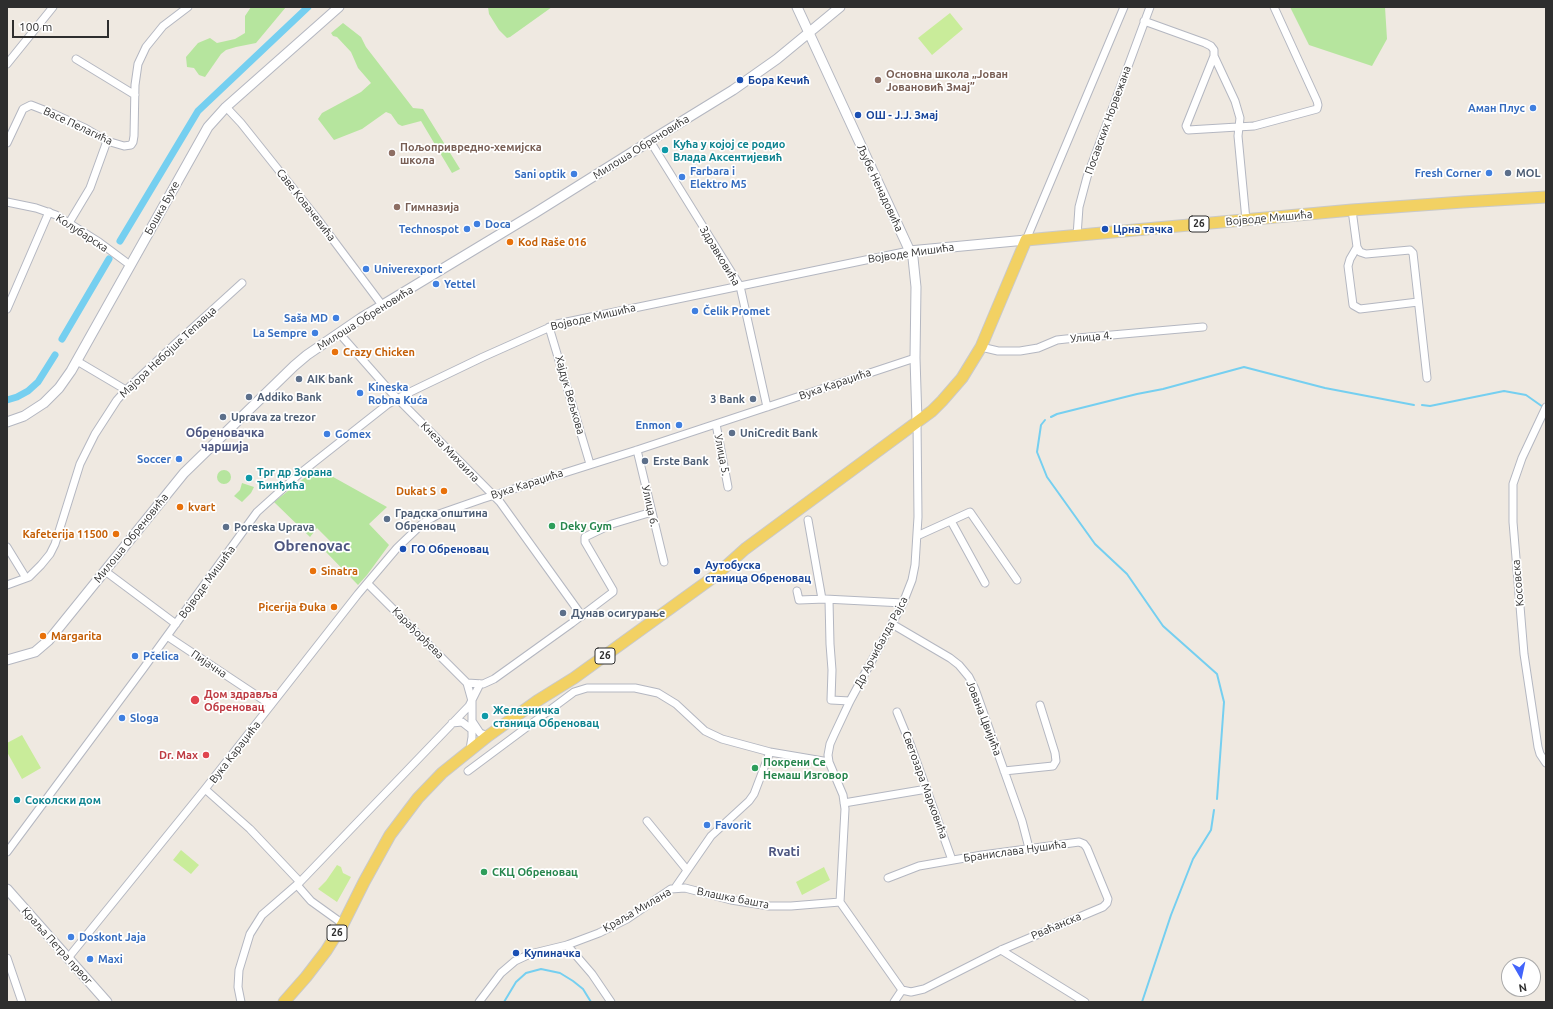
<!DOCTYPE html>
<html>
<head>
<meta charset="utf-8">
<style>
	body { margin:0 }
	#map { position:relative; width:1553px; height:1009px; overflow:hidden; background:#efe9e1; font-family:Ubuntu,sans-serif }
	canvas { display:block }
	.frame { position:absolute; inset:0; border:8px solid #2e2e2e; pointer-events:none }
	.north { position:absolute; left:1501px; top:957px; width:40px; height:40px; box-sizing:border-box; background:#fff; border:1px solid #ababab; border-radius:50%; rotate:171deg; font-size:11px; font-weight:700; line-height:16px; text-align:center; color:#2e2e2e }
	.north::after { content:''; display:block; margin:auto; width:14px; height:18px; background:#4264fb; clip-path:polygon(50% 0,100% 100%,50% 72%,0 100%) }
	.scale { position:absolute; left:12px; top:20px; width:97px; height:18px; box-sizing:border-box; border:2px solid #2e2e2e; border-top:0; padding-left:5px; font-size:12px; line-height:14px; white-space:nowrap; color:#2e2e2e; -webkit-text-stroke:3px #fff; paint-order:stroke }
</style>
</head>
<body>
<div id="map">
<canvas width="1553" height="1009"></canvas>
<div class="frame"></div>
<div class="north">N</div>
<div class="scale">100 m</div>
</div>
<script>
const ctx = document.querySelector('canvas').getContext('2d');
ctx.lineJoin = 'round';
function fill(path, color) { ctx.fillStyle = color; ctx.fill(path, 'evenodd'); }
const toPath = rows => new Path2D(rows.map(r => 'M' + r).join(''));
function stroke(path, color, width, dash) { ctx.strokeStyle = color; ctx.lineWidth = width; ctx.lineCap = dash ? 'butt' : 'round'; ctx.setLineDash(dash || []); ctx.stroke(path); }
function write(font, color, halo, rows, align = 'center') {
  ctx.font = font + ' Ubuntu,sans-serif'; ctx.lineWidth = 3.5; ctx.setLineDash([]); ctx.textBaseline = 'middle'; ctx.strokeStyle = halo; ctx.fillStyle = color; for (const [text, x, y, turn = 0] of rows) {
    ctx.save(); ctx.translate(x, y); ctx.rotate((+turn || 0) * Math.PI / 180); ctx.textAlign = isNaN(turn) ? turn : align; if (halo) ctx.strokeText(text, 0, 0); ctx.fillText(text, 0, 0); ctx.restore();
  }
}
const green = toPath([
	[251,7,286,7,256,43,236,47,226,50,221,54,205,77,199,75,194,68,187,67,186,57,198,43,210,38,217,43,235,39,245,33,245,16],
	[488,7,552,7,510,37,507,38,499,30,489,14],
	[1290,7,1385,7,1387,39,1372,66,1309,45],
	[343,23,361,37,366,47,413,108,423,109,460,169,452,173,421,121,402,126,398,124,391,114,386,112,362,129,334,140,318,119,322,113,361,92,371,83,358,68,351,52,337,37,333,36,331,33],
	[317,468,387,507,369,524,389,545,367,575,358,585,325,551,332,543,317,528,310,537,274,502],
	'217 477a7 7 0 1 1 14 0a7 7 0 1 1-14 0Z',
	[242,483,254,487,251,493,242,502,234,496,240,490]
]);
const pitch = toPath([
	[950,13,963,29,932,55,918,38],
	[22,735,41,768,22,779,7,752,7,743],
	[181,850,199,865,191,874,173,860],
	[337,865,341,867,343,873,351,877,337,902,318,889,326,881],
	[824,867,830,880,802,895,796,882]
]);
const stream = toPath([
	[1422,405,1430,406,1504,391,1526,395,1543,407],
	[1051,417,1057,414,1137,394,1163,389,1244,367,1325,388,1414,405],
	[1045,420,1041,425,1037,452,1047,477,1095,544,1127,574,1163,626,1217,674,1224,702,1217,799],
	[504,1002,516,982,526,973,541,969,560,973,573,981,583,989,591,1002],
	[1142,1002,1171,915,1193,859,1211,830,1214,810]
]);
const canal = toPath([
	[120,241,198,111,308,7],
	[62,339,109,259],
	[7,400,17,397,28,391,38,382,55,355]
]);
const street = toPath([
	[1144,21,1205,43,1211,46,1214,50,1214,56,1235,101,1240,118,1238,136,1246,220],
	[1214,56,1186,126,1188,130,1254,126,1317,109,1318,105,1317,101,1274,7],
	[76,59,135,95],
	[7,64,53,7],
	[226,107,241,123,316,217,382,305],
	[650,141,740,286,767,407],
	[7,143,23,109,31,105,54,114,85,128,107,141,124,146,131,145,133,142,134,136,135,85,138,64,146,47,163,26,188,7],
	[7,202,36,208,56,215,99,242,130,265],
	[1352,210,1357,247,1350,259,1348,266,1353,305,1360,309,1418,302],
	[69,223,90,188,107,141],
	[1077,236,1079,207,1087,177,1150,7],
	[1026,240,1124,7],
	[1357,247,1360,252,1366,254,1410,250,1413,253,1427,378],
	[7,309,49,212],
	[549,327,590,464],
	[339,333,390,391,500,502,582,616],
	[981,347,998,351,1020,351,1038,348,1057,340,1066,339,1203,327],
	[77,361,126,390],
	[1546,407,1522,458,1513,484,1513,522,1524,654,1538,747,1540,754,1546,763],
	[716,424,728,487],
	[637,450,664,562],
	[808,520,822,599],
	[951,521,985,583],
	[917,536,970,512,1017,580],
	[7,547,26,578],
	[105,571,176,624],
	[368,584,467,683,483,684,494,679,572,623,613,592,613,590,585,542,585,537,612,524,652,512],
	[7,585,29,577,41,565,50,554,55,544,80,464,95,434,117,400,126,390,175,344,242,283],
	[797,591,799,600,825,599,903,603],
	[829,600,830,644,832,670,831,700,850,701],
	[892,624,950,658,959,665,969,677,975,689,1022,821,1029,848],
	[167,636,271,705],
	[467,683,472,701,472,737,470,749],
	[897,712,911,746,952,860],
	[472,721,480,733,488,736],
	[452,723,462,722,471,729],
	[468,771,574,692,587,688,635,688,658,693,676,704,705,731,722,739,770,752,829,762],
	[1004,771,1053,766,1056,761,1055,753,1040,705],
	[205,789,250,829,300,882,469,706,480,684],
	[844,803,927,789],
	[647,821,687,870],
	[7,852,143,669,257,512,298,475,388,404,406,394,483,357,557,324,909,251],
	[888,878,919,866,982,855,1079,842,1084,844,1087,848,1108,899,1107,903,1103,907,1001,950,924,989,911,992,902,990],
	[297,885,311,901,343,924],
	[675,888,711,836,749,801,754,794,770,752],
	[567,945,592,974,611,1002],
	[1001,950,1085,1002],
	[7,958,22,1002],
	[68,958,205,789,358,594,397,548,423,523,439,514,482,499,637,450,915,358],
	[902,990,840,902,845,809,843,795,829,762,828,755,830,744,834,735,850,701,903,603,912,580,915,565,918,517,917,421],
	[241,1002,238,987,239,970,250,934,262,915,300,882],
	[479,1002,501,973,515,961,530,954,567,945,599,933,627,919,671,889,685,888,731,900,769,906,791,906,840,902],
	[894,1002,902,990]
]);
const secondary = toPath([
	[797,7,913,258,916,287,915,358,917,421],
	[909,251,1026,240],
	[7,422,24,416,44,403,59,388,71,371,208,127,226,107,339,7],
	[7,660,35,652,49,640,184,473,294,366,307,355,361,318,535,213,650,141,733,90,777,59,840,7],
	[7,889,107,1002]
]);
const primary = toPath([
	[284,1002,306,977,326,951,343,924,364,882,390,835,418,798,442,773,488,736,537,701,574,678,715,576,745,549,932,411,942,401,962,378,981,347,1026,240,1352,210,1463,202,1546,197]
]);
const markers = [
	[740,80,4,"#1a4fb4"],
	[878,80,4,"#8d6e63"],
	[1533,108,4,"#3f7fe0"],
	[858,115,4,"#1a4fb4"],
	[665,150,4,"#0f9aa8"],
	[392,153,4,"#8d6e63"],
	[1489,173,4,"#3f7fe0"],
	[1508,173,4,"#5c6f8a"],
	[574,174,4,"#3f7fe0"],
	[682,177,4,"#3f7fe0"],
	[397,207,4,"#8d6e63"],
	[477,224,4,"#3f7fe0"],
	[467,229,4,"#3f7fe0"],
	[1105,229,4,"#1a4fb4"],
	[510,242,4,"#e8710a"],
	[366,269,4,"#3f7fe0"],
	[436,284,4,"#3f7fe0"],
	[695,311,4,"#3f7fe0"],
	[336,318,4,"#3f7fe0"],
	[315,333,4,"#3f7fe0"],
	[335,352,4,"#e8710a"],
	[299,379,4,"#5c6f8a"],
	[360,393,4,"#3f7fe0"],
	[249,397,4,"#5c6f8a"],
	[753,399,4,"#5c6f8a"],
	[223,417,4,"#5c6f8a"],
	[679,425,4,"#3f7fe0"],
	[732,433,4,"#5c6f8a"],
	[327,434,4,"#3f7fe0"],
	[179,459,4,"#3f7fe0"],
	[645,461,4,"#5c6f8a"],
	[249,478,4,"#0f9aa8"],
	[444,491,4,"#e8710a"],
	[180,507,4,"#e8710a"],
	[387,519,4,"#5c6f8a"],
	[552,526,4,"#2e9e5b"],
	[226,527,4,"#5c6f8a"],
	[116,534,4,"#e8710a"],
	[403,549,4,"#1a4fb4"],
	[313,571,4,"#e8710a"],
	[697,571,4,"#1a4fb4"],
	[334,607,4,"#e8710a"],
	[563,613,4,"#5c6f8a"],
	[43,636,4,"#e8710a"],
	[135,656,4,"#3f7fe0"],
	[195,700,5,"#e0444e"],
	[485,716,4,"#0f9aa8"],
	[122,718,4,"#3f7fe0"],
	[206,755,4,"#e0444e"],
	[755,768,4,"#2e9e5b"],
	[17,800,4,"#0f9aa8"],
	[707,825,4,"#3f7fe0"],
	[484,872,4,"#2e9e5b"],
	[71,937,4,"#3f7fe0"],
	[516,953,4,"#1a4fb4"],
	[90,959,4,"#3f7fe0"]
];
const shields = [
	[1199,224,20],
	[605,656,20],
	[337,933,20]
];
const shieldNames = [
	["26",1199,224],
	["26",605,656],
	["26",337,933]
];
const educationNames = [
	["Основна школа „Јован",886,74],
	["Јовановић Змај”",886,87],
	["Пољопривредно-хемијска",400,147],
	["школа",400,160],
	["Гимназија",405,207]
];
const transitNames = [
	["Бора Кечић",748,80],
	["ОШ - Ј.Ј. Змај",866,115],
	["Црна тачка",1113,229],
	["ГО Обреновац",411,549],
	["Аутобуска",705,565],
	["станица Обреновац",705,578],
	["Купиначка",524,953]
];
const shopNames = [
	["Аман Плус",1525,108,"right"],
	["Farbara i",690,171],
	["Elektro M5",690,184],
	["Fresh Corner",1481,173,"right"],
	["Sani optik",566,174,"right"],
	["Doca",485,224],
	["Technospot",459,229,"right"],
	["Univerexport",374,269],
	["Yettel",444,284],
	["Čelik Promet",703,311],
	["Saša MD",328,318,"right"],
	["La Sempre",307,333,"right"],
	["Kineska",368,387],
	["Robna Kuća",368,400],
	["Enmon",671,425,"right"],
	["Gomex",335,434],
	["Soccer",171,459,"right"],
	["Pčelica",143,656],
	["Sloga",130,718],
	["Favorit",715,825],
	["Doskont Jaja",79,937],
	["Maxi",98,959]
];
const streetNames = [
	["Посавских Норвежана",1108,120,-70],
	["Васе Пелагића",78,126,25],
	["Милоша Обреновића",641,147,-32],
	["Љубе Ненадовића",880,188,65],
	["Саве Ковачевића",306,205,52],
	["Бошка Бухе",162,208,-61],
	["Војводе Мишића",1269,218,-5],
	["Колубарска",82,233,33],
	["Војводе Мишића",911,253,-8],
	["Здравковића",720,256,59],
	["Војводе Мишића",593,317,-13],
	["Милоша Обреновића",365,318,-32],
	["Улица 4.",1091,337,-5],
	["Мајора Небојше Тепавца",168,352,-43],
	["Вука Караџића",835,384,-19],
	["Хајдук Вељкова",570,395,74],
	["Кнеза Михаила",450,452,46],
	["Улица 5.",722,455,79],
	["Вука Караџића",527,484,-18],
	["Улица 6.",650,506,77],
	["Милоша Обреновића",131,538,-51],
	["Војводе Мишића",207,582,-54],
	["Косовска",1518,583,-95],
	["Карађорђева",418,633,45],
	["Др Арчибалда Рајса",881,642,-62],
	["Пијачна",209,664,34],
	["Јована Цвијића",984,718,69],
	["Вука Караџића",235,752,-52],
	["Светозара Марковића",925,785,70],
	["Бранислава Нушића",1015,851,-8],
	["Влашка башта",733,898,11],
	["Краља Милана",637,910,-30],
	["Рваћанска",1056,926,-23],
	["Краља Петра првог",57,946,48]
];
const cultureNames = [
	["Кућа у којој се родио",673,144],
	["Влада Аксентијевић",673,157],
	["Трг др Зорана",257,472],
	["Ђинђића",257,485],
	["Железничка",493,710],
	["станица Обреновац",493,723],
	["Соколски дом",25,800]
];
const serviceNames = [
	["MOL",1516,173],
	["AIK bank",307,379],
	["Addiko Bank",257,397],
	["3 Bank",745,399,"right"],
	["Uprava za trezor",231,417],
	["UniCredit Bank",740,433],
	["Erste Bank",653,461],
	["Градска општина",395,513],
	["Обреновац",395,526],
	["Poreska Uprava",234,527],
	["Дунав осигурање",571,613]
];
const foodNames = [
	["Kod Raše 016",518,242],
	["Crazy Chicken",343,352],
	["Dukat S",436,491,"right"],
	["kvart",188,507],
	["Kafeterija 11500",108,534,"right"],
	["Sinatra",321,571],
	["Picerija Đuka",326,607,"right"],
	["Margarita",51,636]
];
const leisureNames = [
	["Deky Gym",560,526],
	["Покрени Се",763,762],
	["Немаш Изговор",763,775],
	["СКЦ Обреновац",492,872]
];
const healthNames = [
	["Дом здравља",204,694],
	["Обреновац",204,707],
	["Dr. Max",198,755,"right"]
];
const neighbourhoodNames = [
	["Обреновачка",225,433],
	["чаршија",225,447]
];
const quarterNames = [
	["Rvati",784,852]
];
const districtNames = [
	["Obrenovac",312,546]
];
fill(green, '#b6e59e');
fill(pitch, '#c9ec9a');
stroke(stream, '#75cff0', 2);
stroke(canal, '#75cff0', 7);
stroke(street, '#b4b7c1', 9);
stroke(secondary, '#b4b7c1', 11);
stroke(primary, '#c9c9c9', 13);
stroke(street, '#fff', 7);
stroke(secondary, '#fff', 9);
stroke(primary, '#f2d163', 11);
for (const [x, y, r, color] of markers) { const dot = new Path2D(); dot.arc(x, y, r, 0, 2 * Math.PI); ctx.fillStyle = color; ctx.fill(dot); stroke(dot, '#fff', 1.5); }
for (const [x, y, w] of shields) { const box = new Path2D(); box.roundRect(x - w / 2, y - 8, w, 16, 3); ctx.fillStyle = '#fff'; ctx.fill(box); stroke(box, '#2e2e2e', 1); }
write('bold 10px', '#2e2e2e', null, shieldNames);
write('bold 11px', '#785e54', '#fff', educationNames, 'left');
write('bold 11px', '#164399', '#fff', transitNames, 'left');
write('bold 11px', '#366cbe', '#fff', shopNames, 'left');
write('11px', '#2e2e2e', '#fff', streetNames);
write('bold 11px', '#0d838f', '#fff', cultureNames, 'left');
write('bold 11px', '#4e5e75', '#fff', serviceNames, 'left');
write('bold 11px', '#c56008', '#fff', foodNames, 'left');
write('bold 11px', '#27864d', '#fff', leisureNames, 'left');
write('bold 11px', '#be3a42', '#fff', healthNames, 'left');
write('bold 12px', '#4d5680', '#fff', neighbourhoodNames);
write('bold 13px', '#4d5680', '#fff', quarterNames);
write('bold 15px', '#4d5680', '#fff', districtNames);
</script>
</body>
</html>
